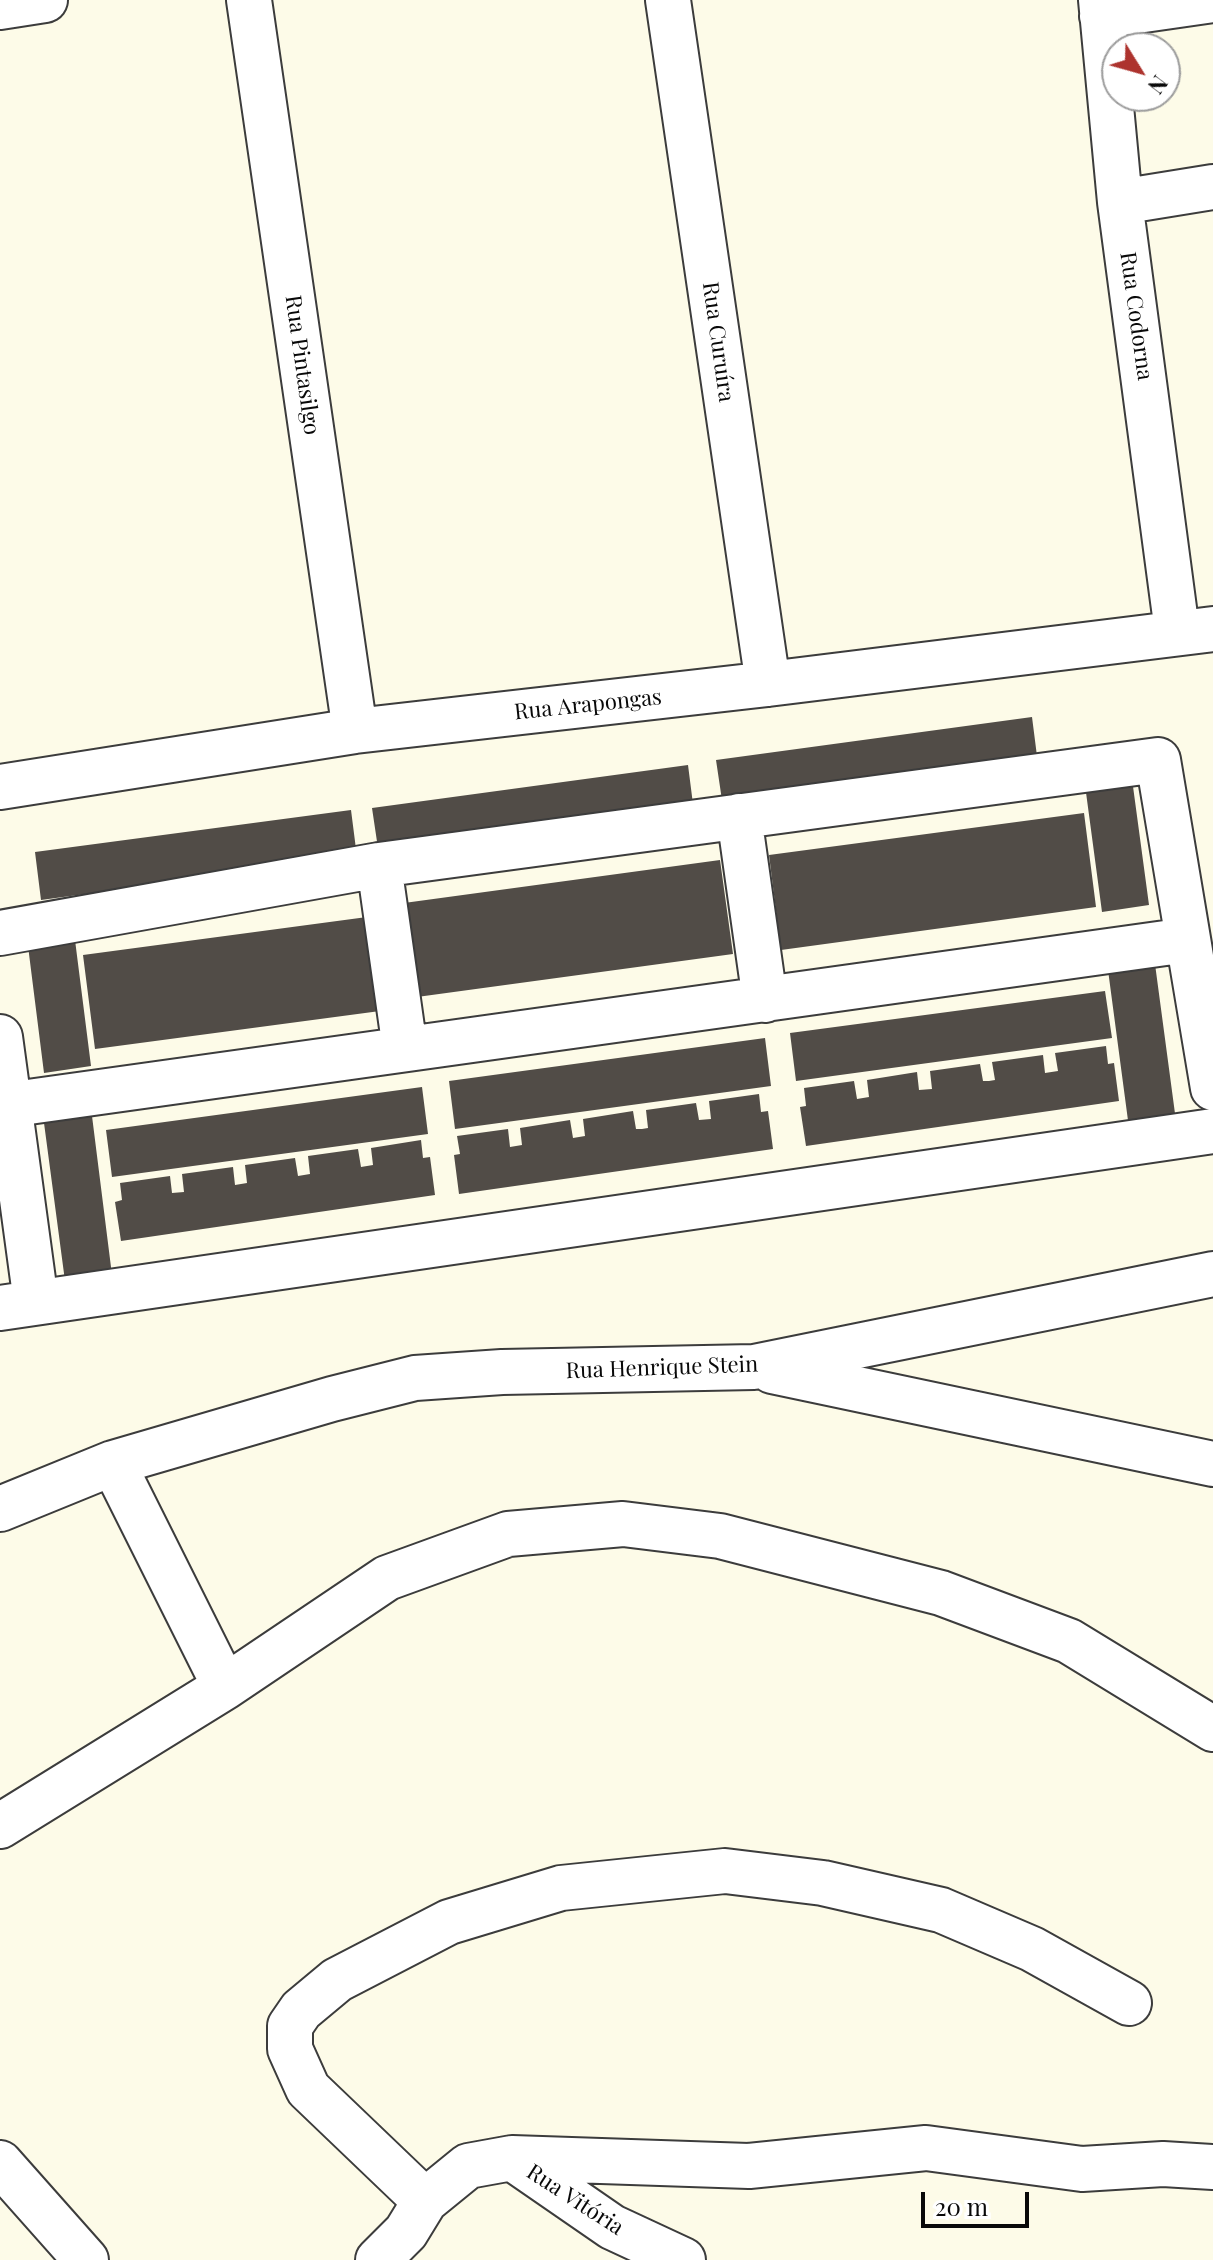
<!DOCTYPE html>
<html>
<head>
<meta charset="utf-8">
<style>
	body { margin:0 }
	#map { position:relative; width:1213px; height:2260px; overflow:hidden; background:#fdfbe8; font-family:"Playfair Display",serif }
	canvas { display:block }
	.north { position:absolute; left:1101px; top:32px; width:80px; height:80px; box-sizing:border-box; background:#fff; border:2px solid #9d9d9d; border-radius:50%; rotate:127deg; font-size:22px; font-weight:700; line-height:32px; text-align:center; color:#090909 }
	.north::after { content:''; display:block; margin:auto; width:28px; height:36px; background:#ad332e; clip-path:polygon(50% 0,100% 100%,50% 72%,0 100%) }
	.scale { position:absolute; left:921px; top:2192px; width:108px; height:36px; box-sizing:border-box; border:4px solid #090909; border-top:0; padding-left:10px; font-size:24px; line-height:28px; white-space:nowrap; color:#090909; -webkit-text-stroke:6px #fff; paint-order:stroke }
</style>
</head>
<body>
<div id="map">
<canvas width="1213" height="2260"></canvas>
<div class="north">N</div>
<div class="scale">20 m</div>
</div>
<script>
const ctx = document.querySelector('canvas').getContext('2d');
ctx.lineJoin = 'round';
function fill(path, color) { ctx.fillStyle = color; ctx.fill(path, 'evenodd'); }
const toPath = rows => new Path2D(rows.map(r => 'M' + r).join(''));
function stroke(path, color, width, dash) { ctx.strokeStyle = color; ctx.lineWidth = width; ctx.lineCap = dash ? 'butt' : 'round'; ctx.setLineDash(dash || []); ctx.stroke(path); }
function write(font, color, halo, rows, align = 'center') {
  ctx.font = font + ' "Playfair Display",serif'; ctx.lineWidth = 8; ctx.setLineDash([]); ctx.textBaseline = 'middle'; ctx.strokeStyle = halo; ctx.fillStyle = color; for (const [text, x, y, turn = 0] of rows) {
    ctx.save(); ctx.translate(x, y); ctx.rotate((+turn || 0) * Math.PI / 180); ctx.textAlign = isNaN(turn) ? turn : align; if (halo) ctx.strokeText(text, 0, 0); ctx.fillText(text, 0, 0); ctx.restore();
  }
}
const building = toPath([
	[1032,717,1038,764,723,807,716,760],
	[688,765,694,812,379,855,372,808],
	[1132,779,1149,905,1102,912,1085,785],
	[351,810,357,857,41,900,35,852],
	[1084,813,1096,907,781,950,769,855],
	[720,860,733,954,417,997,404,903],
	[367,917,380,1011,95,1049,83,955],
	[75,940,91,1066,44,1073,28,946],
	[1155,964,1176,1121,1129,1128,1108,970],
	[1105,991,1112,1038,796,1081,790,1033],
	[765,1038,771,1086,455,1129,449,1081],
	[1106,1046,1108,1064,1114,1063,1119,1101,806,1146,800,1107,806,1106,804,1088,854,1081,857,1099,869,1097,867,1080,917,1072,919,1090,932,1089,930,1071,980,1064,983,1081,989,1081,995,1080,992,1062,1043,1055,1045,1073,1058,1071,1055,1053],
	[422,1087,428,1134,112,1177,106,1130],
	[759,1094,761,1112,768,1111,773,1149,459,1194,454,1155,460,1154,457,1136,508,1129,510,1147,522,1145,520,1128,570,1120,573,1138,585,1136,583,1119,633,1111,636,1129,642,1129,648,1128,646,1110,696,1103,699,1120,711,1119,709,1101],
	[92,1116,112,1275,65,1281,44,1123],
	[421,1140,423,1158,430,1157,435,1195,121,1241,115,1202,122,1200,120,1183,170,1176,172,1193,184,1192,182,1174,233,1167,235,1185,247,1183,245,1165,295,1158,298,1176,310,1174,308,1156,358,1149,361,1167,373,1165,371,1148]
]);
const minor = toPath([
	[249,0,355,731],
	[668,0,768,684],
	[1101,0,1120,202,1177,631],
	[0,7,45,0],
	[1102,16,1213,0],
	[1120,202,1213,187],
	[0,787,355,731,768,684,1213,629],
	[739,816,765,1000],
	[379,865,405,1049],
	[0,933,379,865,1158,760,1213,1088],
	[0,1037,36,1302],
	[0,1106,1187,940],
	[0,1308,1213,1131],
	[772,1371,1213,1464],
	[113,1463,332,1399,415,1378,502,1372,754,1367,1213,1274],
	[0,1509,113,1463,225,1687],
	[0,1826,225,1687,387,1578,508,1534,623,1524,720,1536,941,1593,1069,1641,1213,1729],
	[512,2158,612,2227,683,2260],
	[0,2163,86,2260],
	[425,2201,468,2166,512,2158,749,2166,926,2148,1082,2169,1163,2164,1213,2167],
	[378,2260,406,2232,425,2201,308,2089,290,2049,290,2026,301,2010,337,1980,449,1922,561,1888,725,1871,823,1883,941,1910,1032,1949,1129,2003]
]);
const streetNames = [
	["Rua Codorna",1136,316,82],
	["Rua Curuíra",718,342,82],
	["Rua Pintasilgo",302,365,82],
	["Rua Arapongas",588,705,-6],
	["Rua Henrique Stein",662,1368,-2],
	["Rua Vitória",575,2200,33]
];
fill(building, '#514c47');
stroke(minor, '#3c3c3c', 48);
stroke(minor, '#fff', 44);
write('22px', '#090909', '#fff', streetNames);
</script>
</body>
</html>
